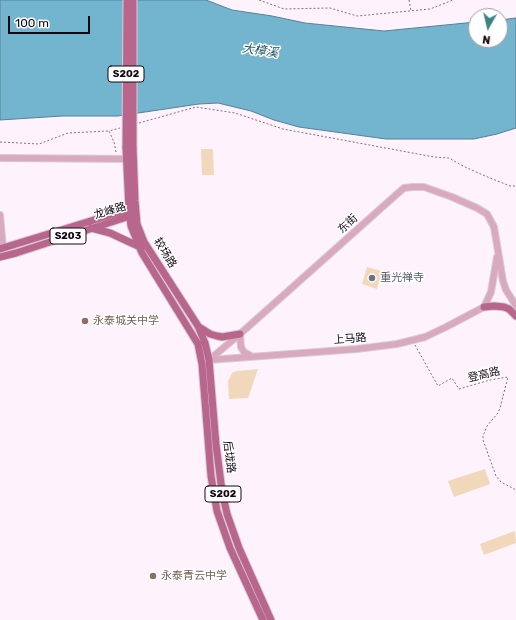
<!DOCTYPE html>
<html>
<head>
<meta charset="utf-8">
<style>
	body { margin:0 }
	#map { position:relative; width:516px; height:620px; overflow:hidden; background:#fef2fd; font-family:Rubik,sans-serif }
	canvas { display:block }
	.north { position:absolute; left:468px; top:8px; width:40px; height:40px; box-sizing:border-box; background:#fff; border:1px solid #a09c9f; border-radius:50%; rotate:188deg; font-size:11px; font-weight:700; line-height:16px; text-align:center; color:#110810 }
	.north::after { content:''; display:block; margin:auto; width:14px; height:18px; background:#3b8483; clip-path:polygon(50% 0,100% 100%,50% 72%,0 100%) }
	.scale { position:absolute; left:8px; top:16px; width:82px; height:18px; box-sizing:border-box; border:2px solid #110810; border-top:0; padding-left:5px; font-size:12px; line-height:14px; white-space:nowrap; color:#110810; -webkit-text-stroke:3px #fff; paint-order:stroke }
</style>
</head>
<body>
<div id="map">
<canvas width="516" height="620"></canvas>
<div class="north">N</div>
<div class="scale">100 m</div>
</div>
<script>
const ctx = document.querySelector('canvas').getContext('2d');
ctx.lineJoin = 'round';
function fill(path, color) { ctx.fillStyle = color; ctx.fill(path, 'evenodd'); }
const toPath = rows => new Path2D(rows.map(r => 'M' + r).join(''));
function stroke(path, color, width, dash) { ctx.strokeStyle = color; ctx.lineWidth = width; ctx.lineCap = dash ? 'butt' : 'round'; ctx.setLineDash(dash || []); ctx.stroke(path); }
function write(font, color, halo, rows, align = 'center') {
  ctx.font = font + ' Rubik,"Noto Sans SC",sans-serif'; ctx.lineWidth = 3; ctx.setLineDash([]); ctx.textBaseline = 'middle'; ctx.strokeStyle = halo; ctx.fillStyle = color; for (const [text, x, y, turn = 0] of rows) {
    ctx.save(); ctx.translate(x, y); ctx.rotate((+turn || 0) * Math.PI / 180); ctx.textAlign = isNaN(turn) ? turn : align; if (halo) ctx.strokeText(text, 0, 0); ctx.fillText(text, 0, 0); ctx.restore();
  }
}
const water = toPath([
	[0,0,206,0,232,10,272,16,305,23,384,31,476,22,476,40,500,40,500,20,516,18,516,128,497,134,474,139,386,139,299,127,274,120,251,111,218,103,199,104,118,116,62,116,0,120,0,0]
]);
const building = toPath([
	[201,149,213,149,214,175,202,175],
	[367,267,382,271,377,289,362,284],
	[258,369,248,398,229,399,228,381,232,373,237,371],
	[485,469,490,484,454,497,448,481],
	[515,531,516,543,484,555,480,544]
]);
const path = toPath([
	[259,0,284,9,330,8,357,16,430,9,453,0],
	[409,0,411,11],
	[139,123,196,107,235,113,283,129,434,157,449,158,463,166,485,176,510,186,516,186],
	[0,142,39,144,68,133,108,131],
	[116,152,114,142,109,131,120,128],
	[415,345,438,386,452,378,459,389,490,380,508,377,500,408,498,413,487,426,483,436,483,440,496,476,501,482,516,490]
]);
const minor = toPath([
	[0,158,131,159],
	[0,215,3,248],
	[240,334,241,347,244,352,251,356],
	[209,360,240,334,397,194,404,188,413,187,424,187,452,197,477,208,487,214,494,227,503,281,506,290,516,306],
	[209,360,357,349,397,344,425,337,446,327,484,307,491,292,497,257]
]);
const major = toPath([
	[126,147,129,209,131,226,142,253,198,344,202,364,211,476,217,511,230,548,263,620],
	[133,147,135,201,137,224,144,242,198,326,205,343,209,360,216,445,222,491,227,514,239,548,271,620],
	[91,228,110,233,138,246],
	[0,249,133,208],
	[0,257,16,253,133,215],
	[484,307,494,306,504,307,509,309,516,316],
	[199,327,210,334,217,336,222,337,240,334]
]);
const majorBridge = toPath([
	[126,147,127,0],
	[133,147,133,0]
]);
const markers = [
	[372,278,4,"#6b7280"],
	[85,321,4,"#8d6e63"],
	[153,576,4,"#8d6e63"]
];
const shields = [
	[126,74,36],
	[68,236,36],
	[223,494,36]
];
const shieldNames = [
	["S202",126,74],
	["S203",68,236],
	["S202",223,494]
];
const streetNames = [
	["龙峰路",110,211,-17],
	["东街",348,224,-42],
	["较场路",165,253,59],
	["上马路",350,339,-5],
	["登高路",484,375,-13],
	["后垅路",229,457,83]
];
const worshipNames = [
	["重光禅寺",380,278]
];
const educationNames = [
	["永泰城关中学",93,321],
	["永泰青云中学",161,576]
];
const waterNames = [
	["大樟溪",260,51,8]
];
fill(water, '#73b4cf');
stroke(water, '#568096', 1);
fill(building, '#f2d8ba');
stroke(minor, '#d8cdd7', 8);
stroke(major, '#d8cdd7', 9);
stroke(path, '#7d727c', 1, [2, 2]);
stroke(minor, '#d9a9bd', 6);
stroke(major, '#b9668d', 7);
stroke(majorBridge, '#d8cdd7', 9, []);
stroke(majorBridge, '#b9668d', 7);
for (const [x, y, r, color] of markers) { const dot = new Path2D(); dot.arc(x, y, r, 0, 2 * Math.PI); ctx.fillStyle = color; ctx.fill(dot); stroke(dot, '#fff', 1.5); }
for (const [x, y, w] of shields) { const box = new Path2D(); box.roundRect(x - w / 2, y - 8, w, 16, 3); ctx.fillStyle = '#fff'; ctx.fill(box); stroke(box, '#110810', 1); }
write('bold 10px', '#110810', null, shieldNames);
write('11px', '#110810', '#fff', streetNames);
write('11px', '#5b616d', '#fff', worshipNames, 'left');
write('11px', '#785e54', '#fff', educationNames, 'left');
write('italic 12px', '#1b5164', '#fff', waterNames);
</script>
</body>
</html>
